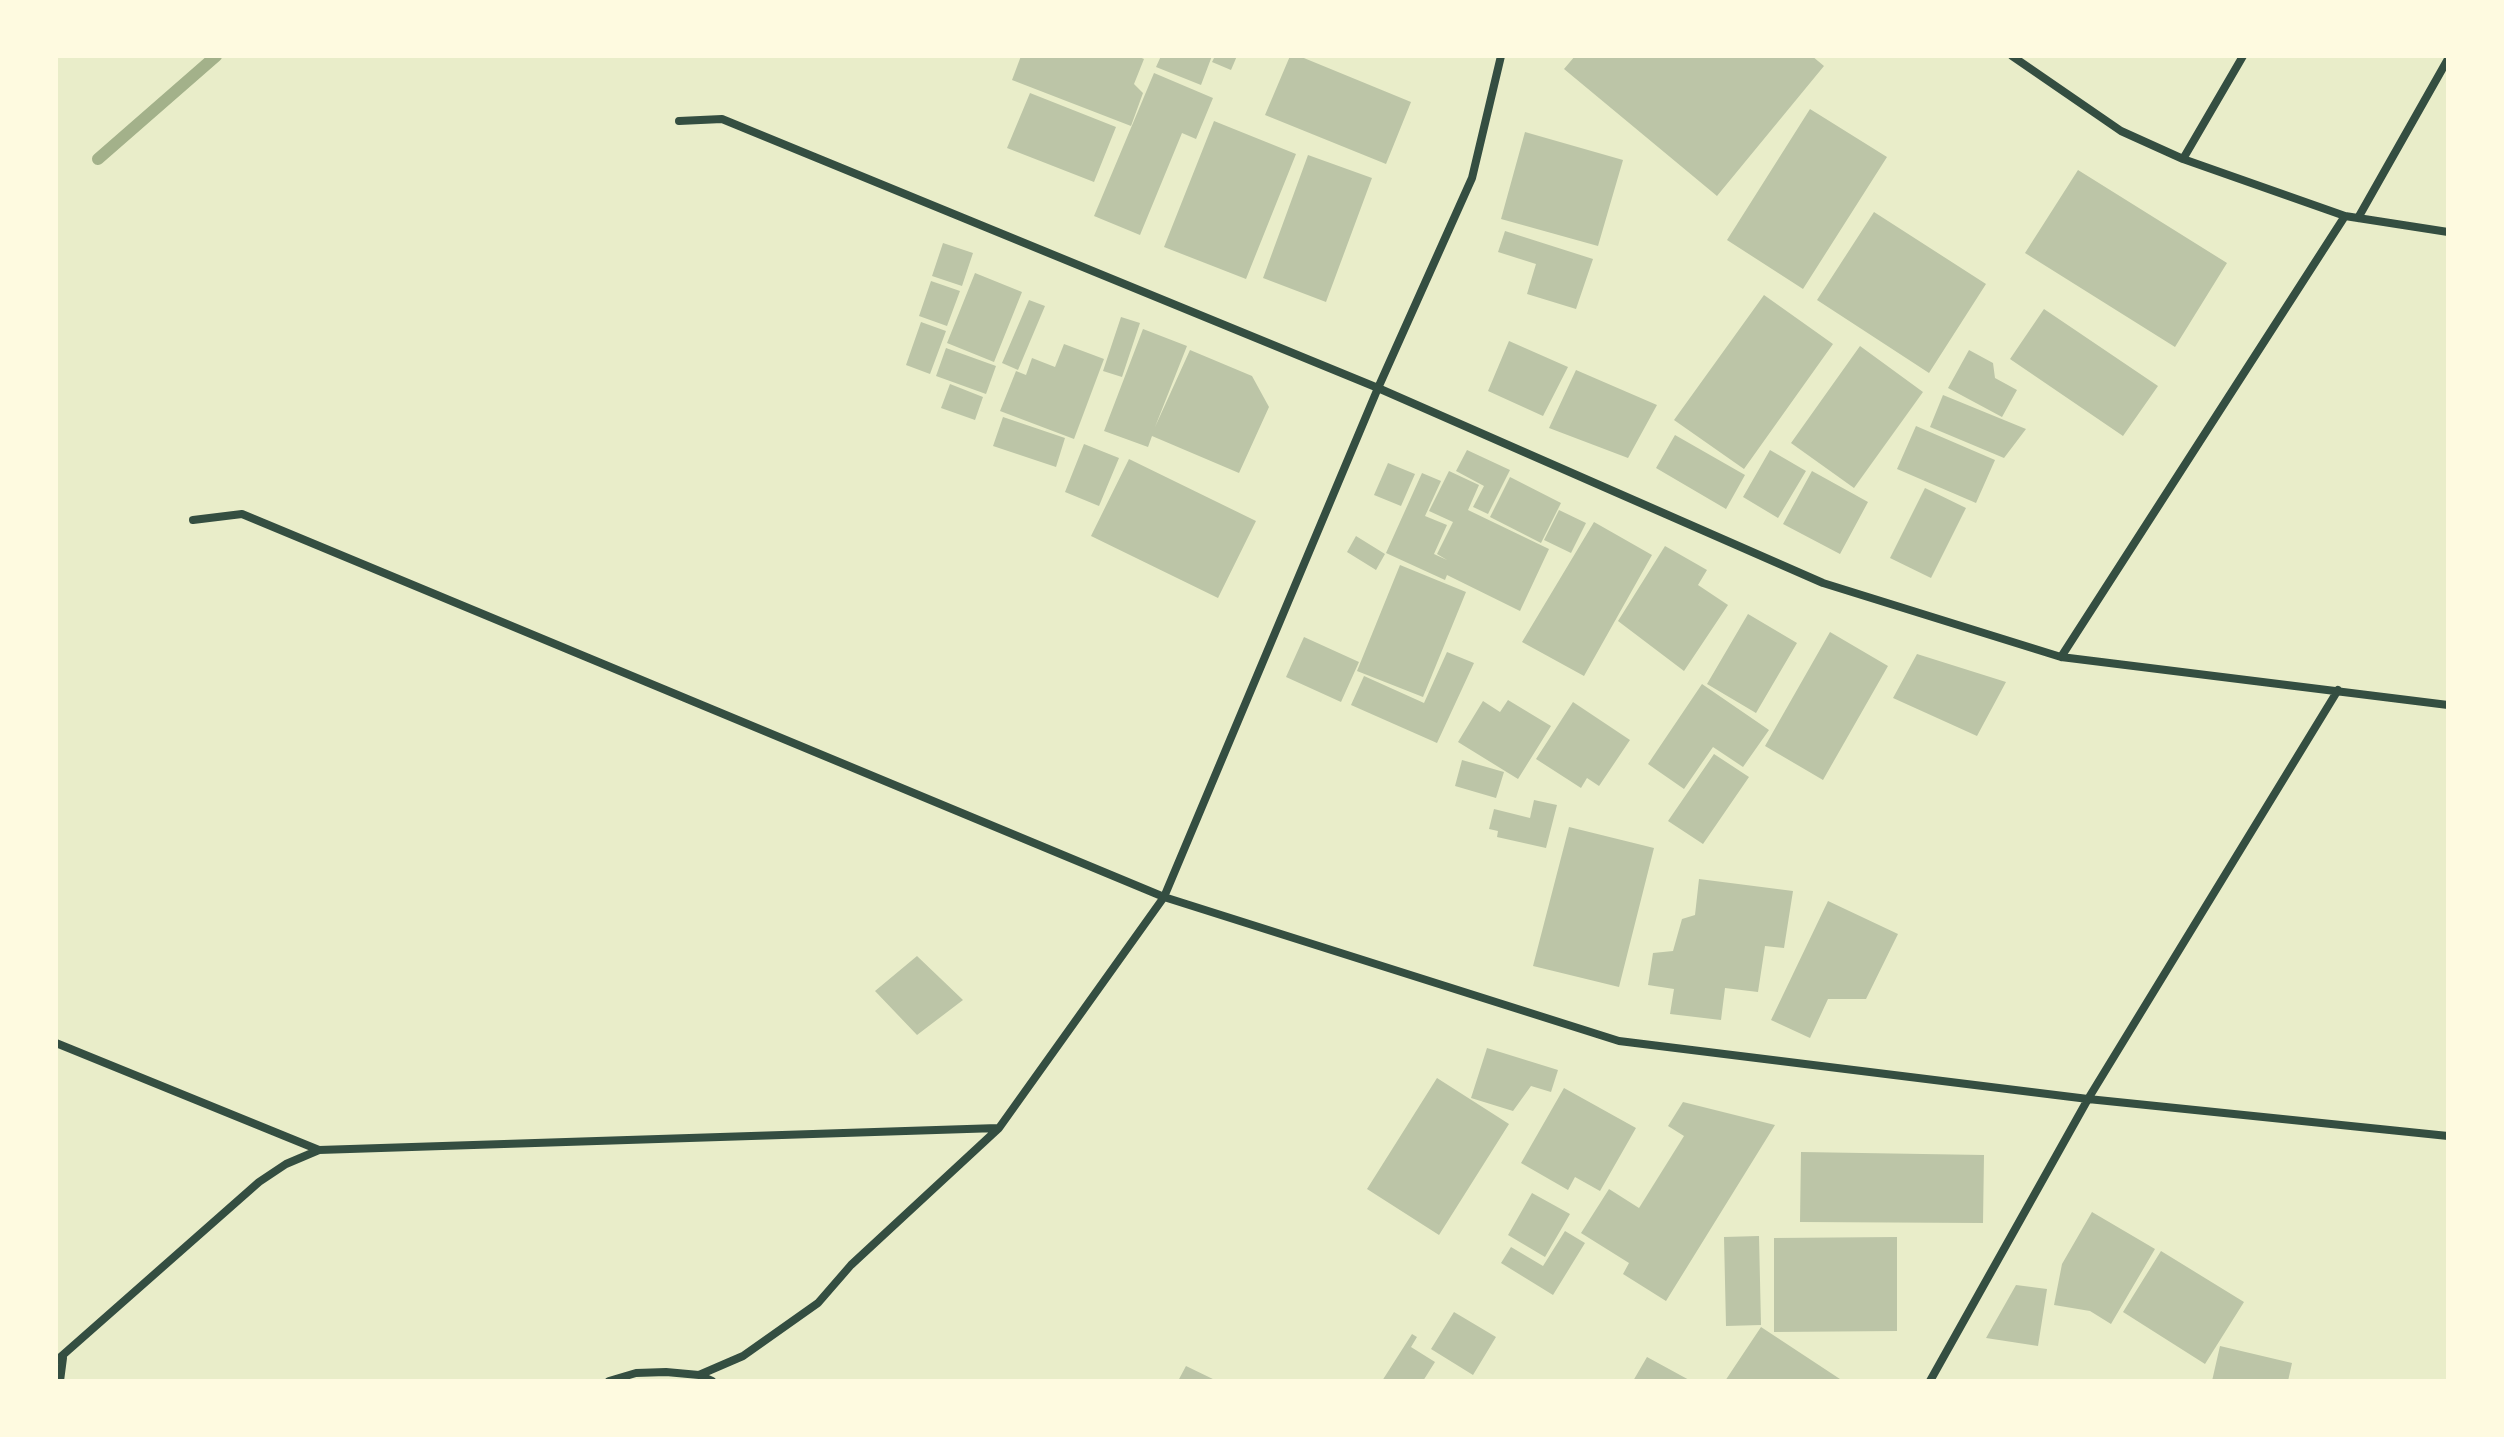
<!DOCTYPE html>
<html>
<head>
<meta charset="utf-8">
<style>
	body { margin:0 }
	#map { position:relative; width:2504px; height:1437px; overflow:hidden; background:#e9edc9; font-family:"PT Serif",serif }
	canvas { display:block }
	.frame { position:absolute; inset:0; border:58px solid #fefae0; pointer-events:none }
</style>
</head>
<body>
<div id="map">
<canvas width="2504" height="1437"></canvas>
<div class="frame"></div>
</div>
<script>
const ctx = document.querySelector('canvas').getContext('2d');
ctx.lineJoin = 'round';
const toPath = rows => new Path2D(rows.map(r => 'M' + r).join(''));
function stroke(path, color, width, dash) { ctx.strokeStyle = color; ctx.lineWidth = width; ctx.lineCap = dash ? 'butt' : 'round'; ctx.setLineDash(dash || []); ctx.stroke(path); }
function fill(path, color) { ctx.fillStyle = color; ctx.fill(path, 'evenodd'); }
const stream = toPath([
	[98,159,216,56]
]);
const building = toPath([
	[1021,56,1137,56,1144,59,1134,84,1143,93,1131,126,1012,80],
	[1161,56,1212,56,1201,85,1156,67],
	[1215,56,1237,56,1231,70,1212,62],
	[1290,56,1299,56,1411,102,1386,164,1265,115],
	[1575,56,1812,56,1824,66,1717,196,1564,69],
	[1154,73,1213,98,1196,139,1182,133,1140,235,1094,216],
	[1030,93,1116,127,1094,182,1007,148],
	[1810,109,1887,157,1803,289,1727,240],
	[1214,121,1296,154,1246,279,1164,247],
	[1525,132,1623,160,1598,246,1501,219],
	[1308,155,1372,178,1326,302,1263,278],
	[2078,170,2227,263,2175,347,2025,253],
	[1874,212,1986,284,1929,373,1817,300],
	[1505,231,1593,259,1576,309,1527,294,1536,264,1498,252],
	[943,243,973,253,962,286,932,276],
	[975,273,1022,292,994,362,947,343],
	[931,281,960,291,947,326,919,316],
	[1764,295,1833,344,1744,469,1674,420],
	[1029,300,1045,306,1018,370,1002,363],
	[2044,309,2158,386,2123,436,2010,359],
	[1121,317,1140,323,1122,377,1103,371],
	[921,322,946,331,930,374,906,365],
	[1143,329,1187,346,1155,427,1190,350,1252,376,1269,407,1239,473,1152,436,1148,447,1104,431],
	[1509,341,1568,367,1543,416,1488,391],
	[1064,344,1104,359,1074,439,1000,411,1016,371,1026,375,1032,358,1055,367],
	[1860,346,1923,392,1854,488,1791,443],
	[946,348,996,366,986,394,936,376],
	[1969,350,1993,363,1995,378,2017,390,2002,417,1948,388],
	[1576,370,1657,405,1628,458,1549,428],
	[950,384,983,397,975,420,941,408],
	[1943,395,2026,429,2004,458,1930,427],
	[1003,417,1065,438,1056,467,993,446],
	[1916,426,1995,460,1976,503,1897,469],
	[1675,435,1745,475,1726,509,1656,468],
	[1084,444,1119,458,1099,506,1065,492],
	[1467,450,1510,470,1488,514,1473,507,1484,486,1456,471],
	[1770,450,1806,471,1778,518,1743,497],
	[1129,459,1256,521,1218,598,1091,536],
	[1388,463,1415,474,1401,506,1374,495],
	[1449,471,1479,485,1468,510,1549,549,1520,611,1447,575,1445,580,1386,553,1422,473,1441,481,1425,516,1447,525,1434,554,1447,560,1437,554,1453,522,1429,511],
	[1812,471,1868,502,1840,554,1783,524],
	[1510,477,1561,503,1541,543,1490,517],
	[1925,488,1966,508,1931,578,1890,558],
	[1559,510,1586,523,1571,553,1544,540],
	[1594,522,1652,555,1584,676,1522,642],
	[1356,536,1385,554,1376,570,1347,552],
	[1665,546,1707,570,1698,585,1728,605,1684,671,1618,621],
	[1400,565,1466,592,1423,697,1357,671],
	[1748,614,1797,643,1756,713,1707,684],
	[1830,632,1888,666,1823,780,1765,746],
	[1304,637,1359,662,1341,702,1286,677],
	[1447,652,1474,663,1437,743,1351,705,1364,676,1424,703],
	[1917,654,2006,682,1977,736,1893,698],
	[1702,684,1769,730,1743,767,1713,747,1684,789,1648,764],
	[1508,700,1551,726,1518,779,1458,742,1483,701,1500,712],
	[1573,702,1630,740,1599,786,1587,778,1581,788,1536,759],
	[1714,754,1749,777,1703,844,1668,821],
	[1462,760,1504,772,1496,798,1455,786],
	[1534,800,1557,805,1546,848,1497,837,1498,831,1489,829,1494,809,1530,818],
	[1569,827,1654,848,1619,987,1533,966],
	[1699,879,1793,891,1784,948,1765,946,1758,992,1725,988,1721,1020,1670,1014,1674,989,1648,985,1653,953,1673,951,1682,919,1695,915],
	[1828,901,1898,934,1866,999,1828,999,1810,1038,1771,1020],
	[917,956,963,1000,917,1035,875,991],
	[1487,1048,1558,1070,1551,1092,1531,1086,1513,1111,1471,1098],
	[1437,1078,1509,1124,1439,1235,1367,1189],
	[1564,1088,1636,1128,1600,1191,1575,1177,1568,1190,1521,1163],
	[1683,1102,1775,1125,1666,1301,1623,1274,1629,1263,1581,1233,1609,1189,1639,1208,1684,1136,1668,1126],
	[1801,1152,1984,1155,1983,1223,1800,1222],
	[1532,1193,1570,1214,1545,1257,1508,1235],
	[2092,1212,2155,1249,2111,1324,2090,1311,2054,1305,2062,1264],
	[1565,1231,1585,1243,1553,1295,1501,1263,1511,1247,1543,1266],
	[1759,1236,1761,1325,1726,1326,1724,1237],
	[1897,1237,1897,1331,1774,1332,1774,1238],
	[2161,1251,2244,1302,2205,1364,2123,1312],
	[2016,1285,2047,1289,2038,1346,1986,1338],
	[1454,1312,1496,1337,1473,1375,1431,1349],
	[1761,1327,1843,1381,1725,1381],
	[1412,1334,1417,1337,1411,1347,1435,1362,1423,1381,1382,1381],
	[2220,1346,2292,1363,2288,1381,2212,1381],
	[1647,1357,1691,1381,1633,1381],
	[1186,1366,1217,1381,1178,1381]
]);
const minor = toPath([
	[2012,56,2121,131,2183,159,2345,216,2448,232],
	[679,121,722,119,1378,388,1823,583,2061,657,2448,705],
	[2183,159,2243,56],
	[2358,218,2448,59],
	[193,520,242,514,1164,897,1619,1041,2088,1099,2448,1136],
	[2061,657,2345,216],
	[56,1043,319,1150],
	[56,1361,259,1182,286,1164,319,1150,998,1128],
	[699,1375,743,1356,818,1303,851,1265,999,1128,1164,897,1378,388,1472,178,1501,56],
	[60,1381,63,1358],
	[609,1381,636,1373,666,1372,699,1375,712,1381],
	[1930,1381,2088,1099,2338,690]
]);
stroke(stream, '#a3b18a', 12);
fill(building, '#bcc5a7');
stroke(minor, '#344e41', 8);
</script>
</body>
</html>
